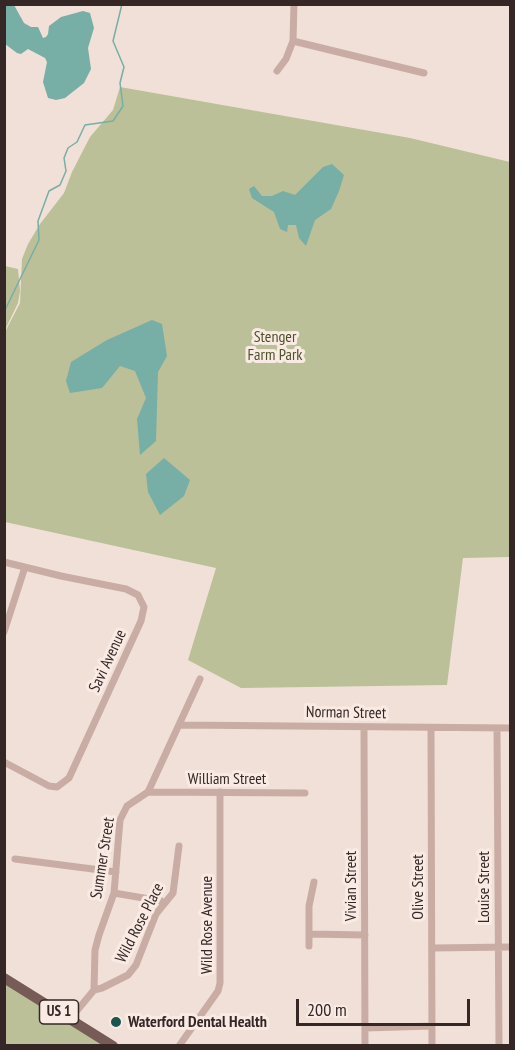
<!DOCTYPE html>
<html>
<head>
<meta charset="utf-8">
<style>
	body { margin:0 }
	#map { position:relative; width:515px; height:1050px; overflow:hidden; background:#f1e0d8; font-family:"PT Sans Narrow",sans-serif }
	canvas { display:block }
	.frame { position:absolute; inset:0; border:6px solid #342726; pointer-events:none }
	.scale { position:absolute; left:296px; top:999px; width:174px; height:27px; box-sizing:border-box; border:3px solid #342726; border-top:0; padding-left:8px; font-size:18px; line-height:21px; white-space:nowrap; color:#342726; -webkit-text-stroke:4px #f9ebe4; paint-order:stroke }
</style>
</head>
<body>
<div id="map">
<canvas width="515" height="1050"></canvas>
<div class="frame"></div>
<div class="scale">200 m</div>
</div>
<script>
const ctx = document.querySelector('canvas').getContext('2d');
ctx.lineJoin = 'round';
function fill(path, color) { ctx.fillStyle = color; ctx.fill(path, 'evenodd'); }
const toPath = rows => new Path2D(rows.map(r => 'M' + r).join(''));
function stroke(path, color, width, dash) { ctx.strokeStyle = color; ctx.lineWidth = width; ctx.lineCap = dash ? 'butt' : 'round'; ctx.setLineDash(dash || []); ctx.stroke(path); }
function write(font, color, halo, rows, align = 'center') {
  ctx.font = font + ' "PT Sans Narrow",sans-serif'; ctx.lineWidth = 6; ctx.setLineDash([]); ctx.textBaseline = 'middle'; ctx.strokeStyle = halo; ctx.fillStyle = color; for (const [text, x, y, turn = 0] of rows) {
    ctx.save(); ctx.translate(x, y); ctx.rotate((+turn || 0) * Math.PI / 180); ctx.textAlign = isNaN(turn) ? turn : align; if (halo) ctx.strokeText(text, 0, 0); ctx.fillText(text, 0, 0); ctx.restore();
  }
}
const green = toPath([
	[120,87,410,138,510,162,510,557,463,558,447,685,241,688,188,660,216,568,5,522,5,332,20,303,22,259,28,244,40,224,64,193,72,172,90,137,113,110],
	[5,266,18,269,20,291,18,303,5,330],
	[4,981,105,1045,5,1045]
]);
const water = toPath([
	[5,4,14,5,24,23,31,27,38,27,43,38,46,37,48,34,49,26,61,17,83,11,90,13,94,28,88,48,91,69,84,83,65,98,56,100,48,98,43,82,47,62,45,58,28,49,21,54,17,53,5,44],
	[332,164,344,175,339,191,331,209,315,220,306,246,299,238,296,225,288,225,287,232,280,229,274,212,252,198,249,189,254,186,262,196,272,196,283,191,295,195,323,167],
	[152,320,162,324,167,356,158,372,156,441,140,455,137,419,146,398,135,371,120,366,102,388,70,393,66,381,71,362,107,340],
	[164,458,190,480,184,496,160,515,148,492,146,474]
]);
const stream = toPath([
	[4,312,39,240,38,221,49,191,60,185,66,171,64,158,68,148,77,142,85,125,113,121,123,106,120,83,124,67,113,41,122,4]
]);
const minor = toPath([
	[293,41,424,73],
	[277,71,286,59,293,41,294,4],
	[4,562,61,576,126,589,138,595,144,607,141,621,69,778,57,787,49,786,4,762],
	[4,632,25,567],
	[181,725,510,728],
	[364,727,365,1046],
	[431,728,432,1046],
	[497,728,499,1046],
	[148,792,305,793],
	[15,859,116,872],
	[114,893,161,901,164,904],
	[309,934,365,935],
	[309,946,309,906,314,882],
	[432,948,510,947],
	[94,990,102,988,128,975,136,965,156,914,173,893,179,846],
	[70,1019,94,990,95,950,99,935,114,893,120,820,127,806,148,792,200,679],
	[365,1028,432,1026],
	[179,1046,218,991,220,983,220,792]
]);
const primary = toPath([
	[4,978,113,1046]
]);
const markers = [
	[116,1022,6,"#1b564e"]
];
const shields = [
	[59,1012,39]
];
const shieldNames = [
	["US 1",59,1012]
];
const parkNames = [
	["Stenger",275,337],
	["Farm Park",275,355]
];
const streetNames = [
	["Savi Avenue",108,661,-65],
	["Norman Street",346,713,1],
	["William Street",227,779],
	["Summer Street",103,858,-81],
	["Vivian Street",351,886,-90],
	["Olive Street",418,887,-90],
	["Louise Street",484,887,-90],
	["Wild Rose Place",140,923,-63],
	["Wild Rose Avenue",207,925,-90]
];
const poiNames = [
	["Waterford Dental Health",128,1022]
];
fill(green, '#bbc098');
fill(water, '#77aea5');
stroke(stream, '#77aea5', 1.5);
stroke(minor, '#c9ada4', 7);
stroke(primary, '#775b57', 10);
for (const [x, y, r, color] of markers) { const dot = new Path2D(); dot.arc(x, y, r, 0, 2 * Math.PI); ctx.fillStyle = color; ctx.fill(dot); stroke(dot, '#f9ebe4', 2); }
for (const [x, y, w] of shields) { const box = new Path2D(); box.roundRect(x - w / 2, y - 12, w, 24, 4.5); ctx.fillStyle = '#f9ebe4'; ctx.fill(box); stroke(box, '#342726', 1.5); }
write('bold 15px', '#342726', null, shieldNames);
write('16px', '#4c5329', '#f9ebe4', parkNames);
write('16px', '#342726', '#f9ebe4', streetNames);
write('bold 16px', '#342726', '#f9ebe4', poiNames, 'left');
</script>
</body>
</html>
